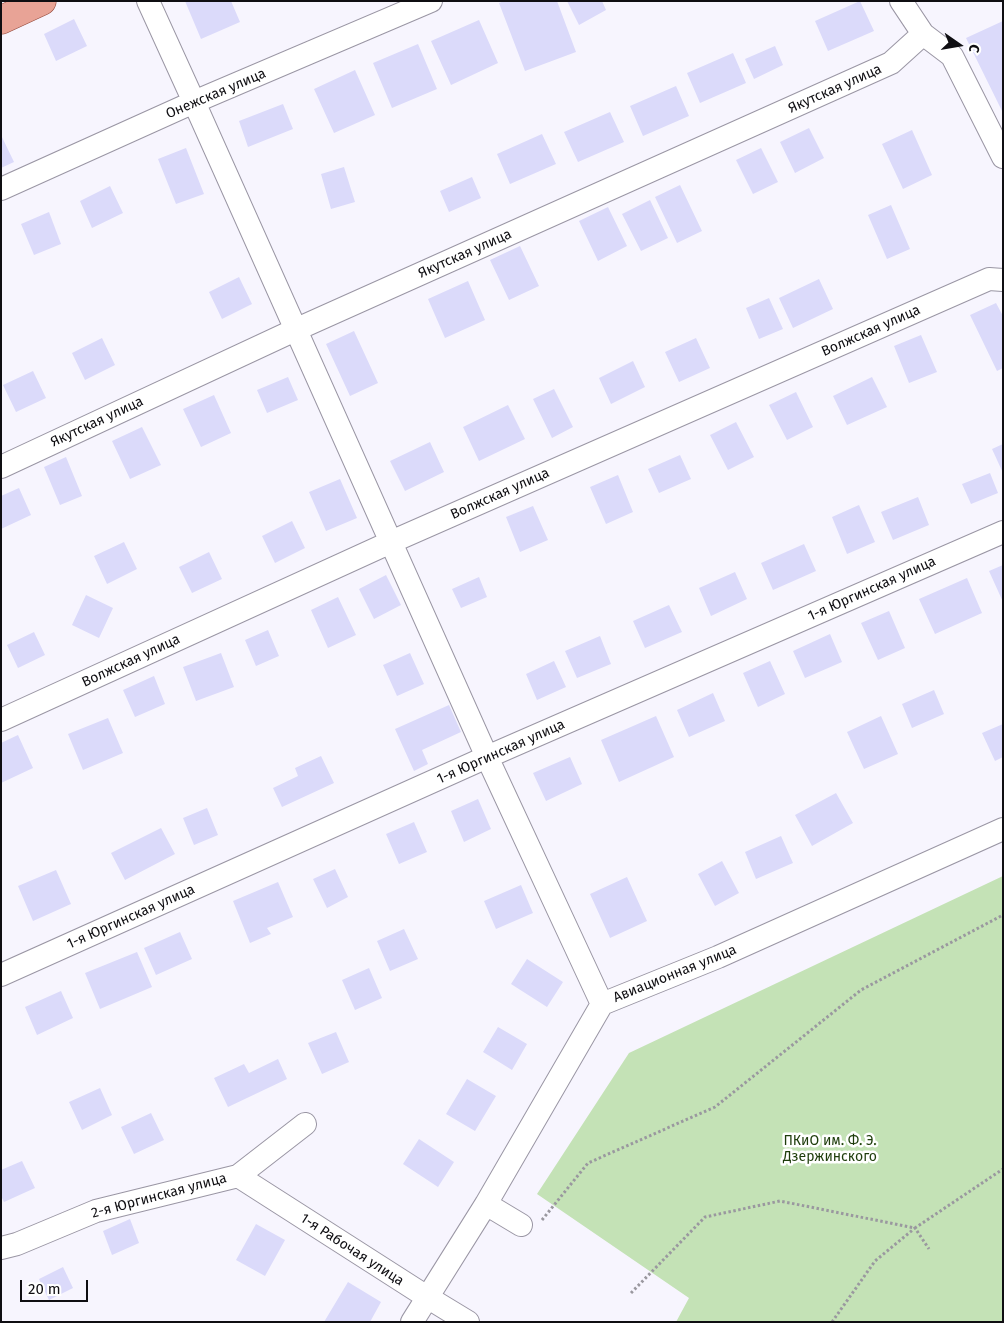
<!DOCTYPE html>
<html>
<head>
<meta charset="utf-8">
<style>
	body { margin:0 }
	#map { position:relative; width:1004px; height:1323px; overflow:hidden; background:#f7f5fe; font-family:"Fira Sans",sans-serif }
	canvas { display:block }
	.frame { position:absolute; inset:0; border:2px solid #0f0e12; pointer-events:none }
	.north { position:absolute; left:934px; top:20px; width:50px; height:50px; -webkit-text-stroke:4px #fff; paint-order:stroke; rotate:103deg; font-size:14px; font-weight:700; line-height:20px; text-align:center; color:#0f0e12 }
	.north::after { content:''; display:block; margin:auto; width:18px; height:22px; background:#0f0e12; clip-path:polygon(50% 0,100% 100%,50% 72%,0 100%) }
	.scale { position:absolute; left:20px; top:1280px; width:68px; height:22px; box-sizing:border-box; border:2px solid #0f0e12; border-top:0; padding-left:6px; font-size:15px; line-height:18px; white-space:nowrap; color:#0f0e12; -webkit-text-stroke:4px #fff; paint-order:stroke }
</style>
</head>
<body>
<div id="map">
<canvas width="1004" height="1323"></canvas>
<div class="frame"></div>
<div class="north">С</div>
<div class="scale">20 m</div>
</div>
<script>
const ctx = document.querySelector('canvas').getContext('2d');
ctx.lineJoin = 'round';
function fill(path, color) { ctx.fillStyle = color; ctx.fill(path, 'evenodd'); }
const toPath = rows => new Path2D(rows.map(r => 'M' + r).join(''));
function stroke(path, color, width, dash) { ctx.strokeStyle = color; ctx.lineWidth = width; ctx.lineCap = dash ? 'butt' : 'round'; ctx.setLineDash(dash || []); ctx.stroke(path); }
function write(font, color, halo, rows, align = 'center') {
  ctx.font = font + ' "Fira Sans",sans-serif'; ctx.lineWidth = 5; ctx.setLineDash([]); ctx.textBaseline = 'middle'; ctx.strokeStyle = halo; ctx.fillStyle = color; for (const [text, x, y, turn = 0] of rows) {
    ctx.save(); ctx.translate(x, y); ctx.rotate((+turn || 0) * Math.PI / 180); ctx.textAlign = isNaN(turn) ? turn : align; if (halo) ctx.strokeText(text, 0, 0); ctx.fillText(text, 0, 0); ctx.restore();
  }
}
const green = toPath([
	[1003,876,1003,1322,676,1322,689,1298,537,1194,629,1053]
]);
const building = toPath([
	[185,1,231,1,240,22,201,39],
	[504,1,557,1,576,52,525,71,499,3],
	[567,1,602,1,606,10,579,25],
	[860,1,874,31,828,51,815,21],
	[74,19,87,46,56,61,44,34],
	[479,20,498,63,451,85,431,41],
	[1003,21,1003,113,966,38],
	[418,44,437,89,392,108,373,63],
	[775,46,783,65,754,79,745,59],
	[733,53,746,83,700,103,687,73],
	[355,70,375,115,334,133,314,89],
	[676,86,689,116,643,136,630,106],
	[283,104,293,129,248,147,239,121],
	[610,112,624,142,578,162,564,132],
	[809,128,824,158,795,173,780,142],
	[912,130,932,175,903,189,882,144],
	[542,134,556,164,510,184,497,154],
	[1,135,14,162,1,168],
	[186,148,204,194,176,204,158,159],
	[761,148,778,182,753,194,736,160],
	[344,167,355,202,331,209,321,174],
	[472,177,481,198,449,212,440,191],
	[680,185,702,231,677,243,655,197],
	[110,186,123,213,92,228,80,201],
	[650,200,668,238,641,251,622,214],
	[891,205,910,249,887,259,868,215],
	[608,207,627,246,598,261,579,221],
	[49,212,61,244,34,255,21,224],
	[520,246,539,286,509,300,490,260],
	[239,277,252,304,222,319,209,292],
	[819,279,833,309,793,328,779,298],
	[468,281,485,320,445,338,428,299],
	[769,298,783,329,759,339,746,308],
	[996,303,1003,316,1003,368,997,371,970,315],
	[354,331,378,383,350,396,326,344],
	[921,335,937,372,909,383,894,346],
	[102,338,115,365,85,380,72,353],
	[696,338,710,368,679,382,665,352],
	[633,361,645,387,611,404,599,378],
	[33,371,46,398,16,412,3,385],
	[288,377,298,400,267,413,257,390],
	[872,377,887,407,847,425,833,396],
	[554,389,573,427,552,438,533,399],
	[796,392,813,427,787,440,769,405],
	[214,395,231,433,201,447,183,409],
	[508,405,525,439,479,461,463,427],
	[736,422,754,457,728,470,710,435],
	[142,427,161,465,130,479,112,441],
	[430,442,444,472,405,491,390,461],
	[1003,444,1003,473,992,449],
	[680,455,691,479,659,493,648,469],
	[66,457,82,496,60,505,44,467],
	[990,473,998,493,971,504,962,484],
	[618,475,633,512,606,524,590,487],
	[340,479,357,518,326,531,309,492],
	[19,488,31,515,1,529,1,496],
	[918,497,929,525,893,540,881,512],
	[859,505,875,542,847,554,832,517],
	[533,506,548,540,520,552,506,517],
	[292,521,305,548,275,563,262,536],
	[124,542,137,569,107,584,94,556],
	[804,544,816,571,773,590,761,563],
	[209,552,222,579,192,593,179,567],
	[1003,565,1003,602,989,571],
	[735,572,747,599,711,616,699,588],
	[386,575,401,605,374,619,359,589],
	[479,577,487,597,461,608,452,589],
	[967,578,982,613,935,634,919,599],
	[86,595,113,608,99,638,72,625],
	[338,597,356,635,328,648,311,610],
	[669,605,682,632,645,648,633,621],
	[889,611,905,648,878,660,861,623],
	[268,630,279,656,256,666,245,640],
	[34,632,45,655,18,668,7,645],
	[830,634,842,662,805,678,793,651],
	[600,636,611,664,577,678,565,651],
	[221,653,234,687,196,701,183,667],
	[410,653,424,684,397,696,383,665],
	[554,661,566,687,537,700,526,674],
	[770,661,785,694,758,707,743,673],
	[154,676,165,704,135,717,123,690],
	[934,690,944,714,912,728,902,704],
	[713,693,725,721,689,737,677,710],
	[449,705,461,732,422,750,428,764,414,771,395,729],
	[656,716,674,757,619,782,601,740],
	[881,716,898,754,864,769,847,732],
	[108,718,123,753,83,770,68,734],
	[1003,724,1003,757,995,761,982,733],
	[18,735,33,768,1,783,1,743],
	[321,756,334,783,282,807,273,788,298,776,295,768],
	[570,757,582,784,546,801,533,773],
	[836,793,853,823,812,846,795,815],
	[478,799,491,829,464,842,451,811],
	[207,808,218,835,194,845,183,818],
	[414,822,427,852,399,864,386,834],
	[161,828,175,854,125,880,111,853],
	[781,836,793,863,756,879,745,852],
	[722,861,739,893,715,906,698,874],
	[335,869,348,897,327,908,313,879],
	[56,870,71,904,33,921,18,886],
	[627,877,647,921,610,938,590,894],
	[278,882,293,917,267,928,271,934,250,943,233,901],
	[521,885,533,913,496,929,484,901],
	[404,929,418,959,390,971,377,941],
	[180,932,192,959,156,975,144,948],
	[137,952,152,987,100,1009,85,973],
	[527,959,563,982,547,1007,511,984],
	[369,968,382,998,355,1010,342,980],
	[61,991,73,1018,37,1035,25,1007],
	[498,1027,527,1044,512,1070,483,1052],
	[336,1032,349,1062,322,1074,308,1043],
	[278,1059,287,1079,228,1107,214,1078,244,1064,249,1073],
	[467,1079,496,1096,475,1131,446,1114],
	[100,1088,112,1115,82,1130,69,1102],
	[151,1113,164,1140,134,1154,121,1127],
	[419,1139,454,1162,438,1187,403,1164],
	[22,1161,35,1188,4,1202,1,1196,1,1170],
	[130,1219,139,1243,112,1255,103,1231],
	[256,1224,285,1240,265,1276,236,1260],
	[63,1267,73,1288,49,1300,39,1279],
	[348,1282,381,1302,370,1322,324,1322]
]);
const path = toPath([
	[542,1220,588,1163,715,1107,861,990,1003,915],
	[631,1293,705,1217,780,1201,915,1228,1003,1169],
	[832,1322,875,1261,915,1228,929,1249]
]);
const minor = toPath([
	[148,1,194,102,487,757,602,1004],
	[901,1,923,34,952,56,1003,157],
	[1,189,194,102,431,1],
	[1,467,295,330,891,63,923,34],
	[1,720,391,542,989,279,1003,280],
	[1,975,487,757,1003,532],
	[238,1176,427,1297,468,1322],
	[486,1204,521,1225],
	[1,1248,17,1244,96,1211,238,1176,305,1124],
	[412,1322,486,1204,602,1004,718,957,1003,829]
]);
const major = toPath([
	[1,20,42,1]
]);
const tram = toPath([
	[1,2,4,1]
]);
const streetNames = [
	["Якутская улица",835,89,-24],
	["Онежская улица",216,94,-23],
	["Якутская улица",465,254,-24],
	["Волжская улица",871,331,-24],
	["Якутская улица",97,422,-25],
	["Волжская улица",500,494,-24],
	["1-я Юргинская улица",872,589,-24],
	["Волжская улица",131,661,-25],
	["1-я Юргинская улица",501,752,-24],
	["1-я Юргинская улица",131,917,-24],
	["Авиационная улица",675,974,-22],
	["2-я Юргинская улица",159,1196,-15],
	["1-я Рабочая улица",352,1250,33]
];
const parkNames = [
	["ПКиО им. Ф. Э.",830,1141],
	["Дзержинского",830,1157]
];
fill(green, '#c4e2b6');
fill(building, '#dbdafa');
stroke(minor, '#9a96a4', 24);
stroke(major, '#92473a', 29);
stroke(path, '#9a989f', 3, [2.5, 2.5]);
stroke(minor, '#fff', 22);
stroke(major, '#e8a396', 28);
stroke(tram, '#2f2d32', 1);
write('14px', '#0f0e12', '#fff', streetNames);
write('14px', '#1e3d0b', '#fff', parkNames);
</script>
</body>
</html>
